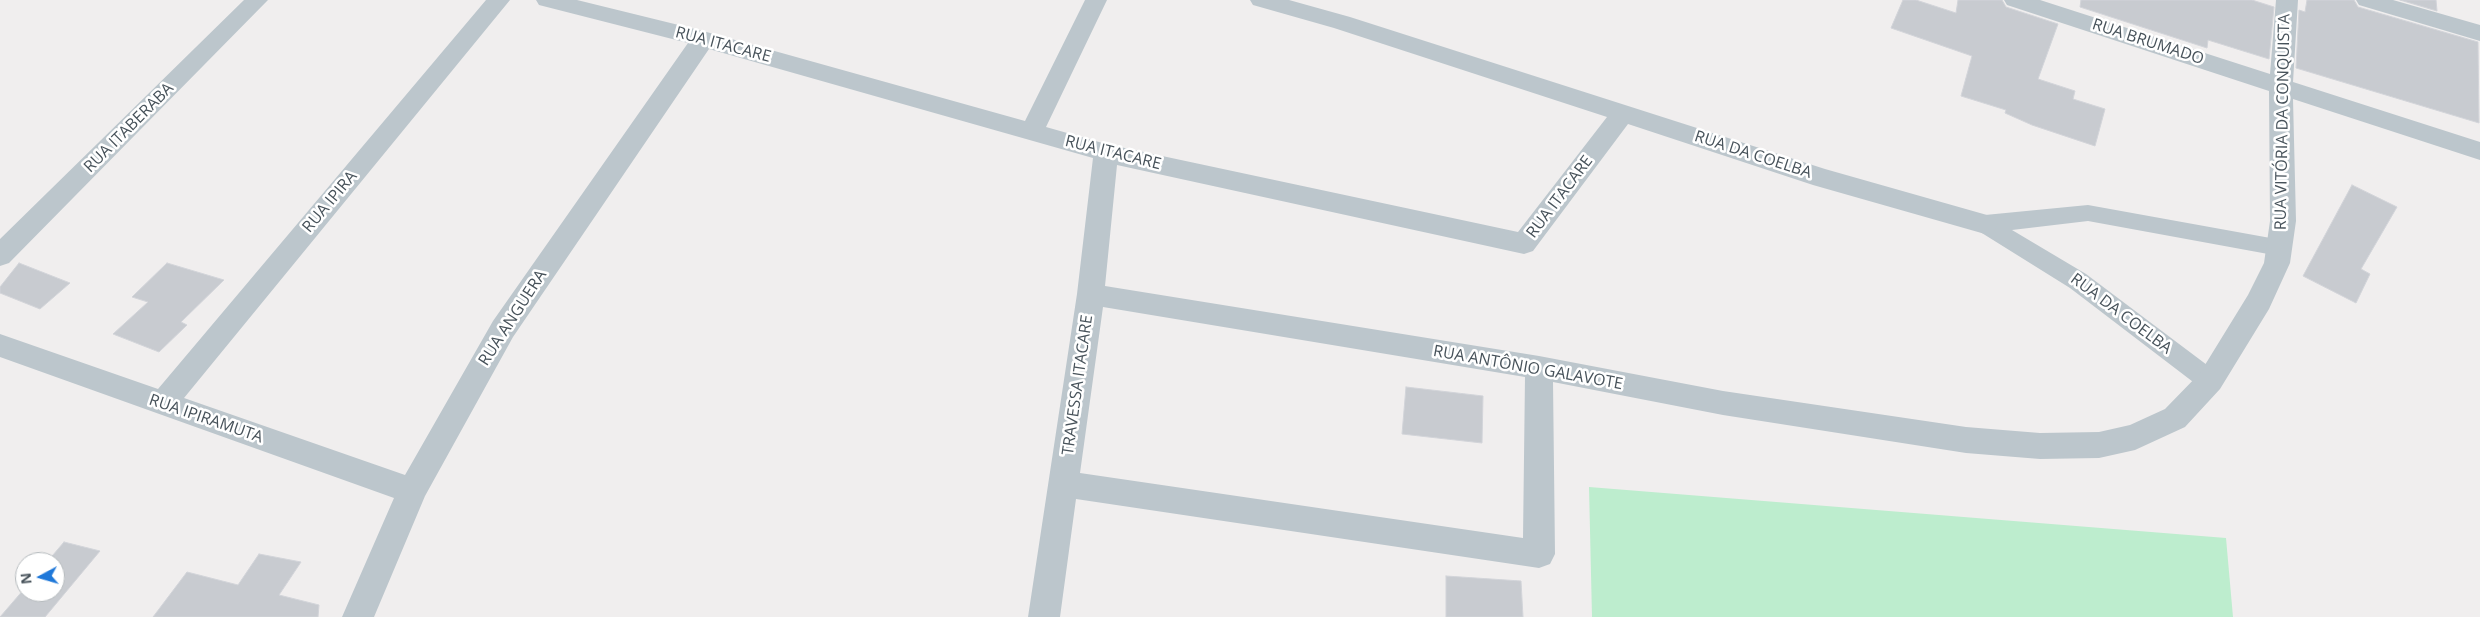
<!DOCTYPE html>
<html>
<head>
<meta charset="utf-8">
<style>
	body { margin:0 }
	#map { position:relative; width:2480px; height:617px; overflow:hidden; background:#f0eeee; font-family:"Open Sans",sans-serif }
	canvas { display:block }
	.north { position:absolute; left:15px; top:552px; width:50px; height:50px; box-sizing:border-box; background:#fff; border:1px solid #b5babd; border-radius:50%; rotate:264deg; font-size:14px; font-weight:700; line-height:20px; text-align:center; color:#47525a }
	.north::after { content:''; display:block; margin:auto; width:18px; height:22px; background:#1f78d9; clip-path:polygon(50% 0,100% 100%,50% 72%,0 100%) }
</style>
</head>
<body>
<div id="map">
<canvas width="2480" height="617"></canvas>
<div class="north">N</div>
</div>
<script>
const ctx = document.querySelector('canvas').getContext('2d');
ctx.lineJoin = 'round';
function fill(path, color) { ctx.fillStyle = color; ctx.fill(path, 'evenodd'); }
const toPath = rows => new Path2D(rows.map(r => 'M' + r).join(''));
function stroke(path, color, width, dash) { ctx.strokeStyle = color; ctx.lineWidth = width; ctx.lineCap = dash ? 'butt' : 'round'; ctx.setLineDash(dash || []); ctx.stroke(path); }
function write(font, color, halo, rows, align = 'center') {
  ctx.font = font + ' "Open Sans",sans-serif'; ctx.lineWidth = 5; ctx.setLineDash([]); ctx.textBaseline = 'middle'; ctx.strokeStyle = halo; ctx.fillStyle = color; for (const [text, x, y, turn = 0] of rows) {
    ctx.save(); ctx.translate(x, y); ctx.rotate((+turn || 0) * Math.PI / 180); ctx.textAlign = isNaN(turn) ? turn : align; if (halo) ctx.strokeText(text, 0, 0); ctx.fillText(text, 0, 0); ctx.restore();
  }
}
const green = toPath([
	[1589,487,2226,538,2233,617,1592,617]
]);
const building = toPath([
	[1903,0,1916,0,1956,13,1958,0,2002,0,2006,7,2058,24,2038,79,2075,91,2073,99,2105,109,2095,146,2032,125,2005,113,2006,110,1961,96,1972,56,1891,28,1903,0],
	[2081,0,2252,0,2274,7,2269,59,2208,40,2207,48,2080,7,2081,0],
	[2307,0,2354,0,2358,7,2478,42,2479,123,2296,68,2299,10,2305,12,2307,0],
	[2400,0,2436,0,2437,11,2400,0],
	[2352,185,2397,207,2361,269,2370,274,2356,303,2303,276,2352,185],
	[19,263,70,283,40,309,0,293,0,287,19,263],
	[167,263,224,280,181,322,187,325,159,352,113,334,148,302,132,297,167,263],
	[1406,387,1483,396,1482,443,1402,434,1406,387],
	[64,542,100,551,45,617,0,617,25,588,25,592,55,592,55,562,47,562,64,542],
	[259,554,301,562,279,595,319,605,318,617,153,617,187,572,238,585,259,554],
	[1446,576,1521,581,1523,617,1446,617,1446,576]
]);
const lane = toPath([
	[2088,205,2287,241,2290,247,2287,253,2279,256,2088,221,2012,230,2086,274,2219,374,2222,381,2219,388,2210,391,2201,388,2070,288,1977,230,1974,224,1977,218,1985,215,2088,205]
]);
const street = toPath([
	[244,0,268,0,9,263,0,266,0,239,244,0],
	[486,0,510,0,184,398,405,475,493,321,688,43,539,5,536,0,577,0,703,31,1025,121,1085,0,1107,0,1046,127,1106,144,1518,232,1607,117,1334,28,1253,5,1250,0,1289,0,1350,17,1825,169,1994,217,1998,224,1994,231,1985,234,1813,185,1628,124,1533,251,1524,254,1117,165,1105,286,1539,356,1723,391,1966,427,2040,433,2099,432,2130,425,2165,409,2200,373,2248,295,2264,263,2270,221,2269,91,2007,5,2004,0,2040,0,2270,74,2276,0,2298,0,2293,82,2480,142,2480,160,2293,99,2296,221,2290,263,2269,309,2220,389,2185,427,2135,450,2099,458,2040,459,1966,453,1723,415,1553,382,1555,554,1550,564,1539,568,1076,499,1060,617,1028,617,1077,294,1093,158,709,49,513,337,425,496,374,617,342,617,394,498,0,357,0,334,158,389,486,0],
	[1103,307,1525,377,1523,538,1080,473,1103,307],
	[2356,0,2393,0,2480,25,2480,41,2359,5,2356,0]
]);
const streetNames = [
	["RUA BRUMADO",2148,42,18],
	["RUA ITACARE",723,45,15],
	["RUA VITÓRIA DA CONQUISTA",2283,122,-89],
	["RUA ITABERABA",129,128,-45],
	["RUA ITACARE",1113,153,14],
	["RUA DA COELBA",1753,155,18],
	["RUA ITACARE",1560,197,-53],
	["RUA IPIRA",330,202,-50],
	["RUA DA COELBA",2121,314,37],
	["RUA ANGUERA",513,318,-57],
	["RUA ANTÔNIO GALAVOTE",1528,368,10],
	["TRAVESSA ITACARE",1078,385,-82],
	["RUA IPIRAMUTA",206,419,19]
];
fill(green, '#bdedce');
fill(building, '#c8cbd0');
stroke(building, '#d2d4d9', 1);
fill(lane, '#bcc6cc');
fill(street, '#bcc6cc');
write('16px', '#47525a', '#fff', streetNames);
</script>
</body>
</html>
